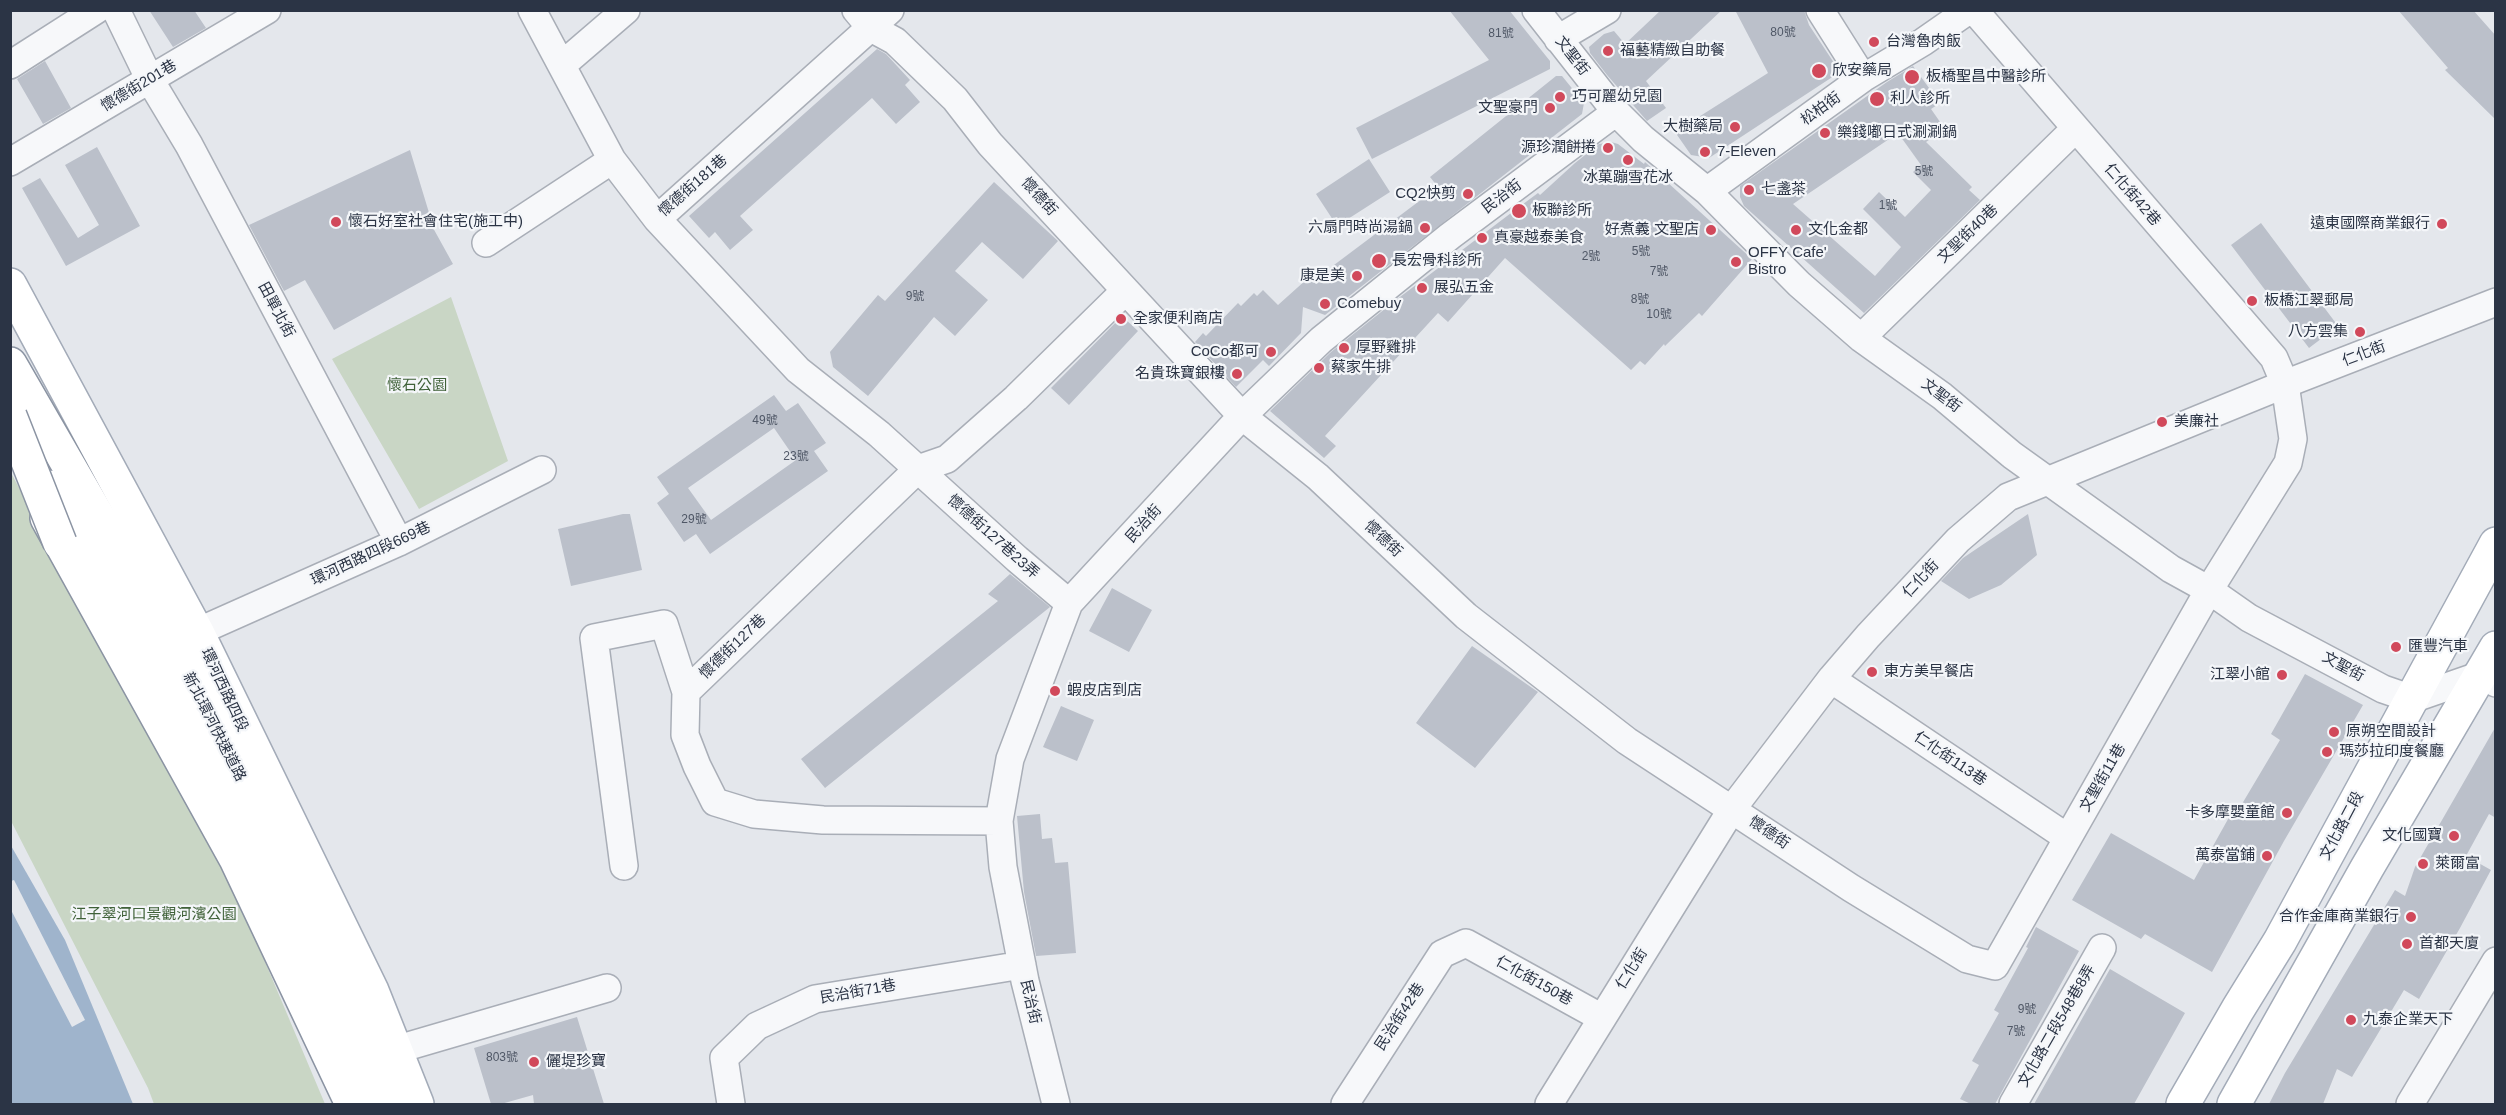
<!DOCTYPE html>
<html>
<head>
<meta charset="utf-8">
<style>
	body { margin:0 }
	#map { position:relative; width:2506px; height:1115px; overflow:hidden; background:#e4e7ec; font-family:Arial,sans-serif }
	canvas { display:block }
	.frame { position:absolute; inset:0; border:12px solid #2b3445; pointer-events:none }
</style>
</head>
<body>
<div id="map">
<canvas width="2506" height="1115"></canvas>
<div class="frame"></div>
</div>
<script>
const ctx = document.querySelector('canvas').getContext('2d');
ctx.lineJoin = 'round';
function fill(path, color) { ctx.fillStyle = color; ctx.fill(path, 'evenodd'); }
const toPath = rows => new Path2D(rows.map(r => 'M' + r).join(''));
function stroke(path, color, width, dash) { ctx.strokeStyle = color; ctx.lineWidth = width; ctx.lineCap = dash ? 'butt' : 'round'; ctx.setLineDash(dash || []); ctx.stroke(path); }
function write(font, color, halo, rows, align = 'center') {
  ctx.font = font + ' Arial,"Noto Sans TC",sans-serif'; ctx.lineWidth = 4.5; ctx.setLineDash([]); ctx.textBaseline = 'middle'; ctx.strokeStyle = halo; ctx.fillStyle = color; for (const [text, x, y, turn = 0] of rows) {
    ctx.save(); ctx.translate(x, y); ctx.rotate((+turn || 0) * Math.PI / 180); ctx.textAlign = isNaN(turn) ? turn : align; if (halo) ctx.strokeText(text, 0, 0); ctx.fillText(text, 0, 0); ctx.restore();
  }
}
const green = toPath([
	[451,297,508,461,419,509,332,359],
	[10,471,231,881,325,1104,154,1104,148,1088,11,821]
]);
const water = toPath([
	[10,844,65,940,133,1104,11,1104]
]);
const pier = toPath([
	[14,880,85,1020,72,1027,11,910,11,881]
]);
const building = toPath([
	[149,10,194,10,206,28,173,47],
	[1449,10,1509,10,1550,61,1550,69,1372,159,1356,128,1489,60],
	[1661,10,1722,10,1646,81,1666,108,1647,121,1607,75,1590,53,1589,47,1604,34,1614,31,1625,44],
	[1735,10,1804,10,1809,25,1840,72,1709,158,1691,155,1675,132,1768,73],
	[2398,10,2473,10,2496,36,2496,120,2445,70,2448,68],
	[877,49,886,54,910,80,905,85,920,102,896,124,872,98,740,216,753,230,730,250,715,232,709,238,689,216],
	[45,61,71,108,43,124,17,79],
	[1913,66,1940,103,1931,109,1945,129,1926,142,1972,187,1969,190,1980,200,1864,313,1744,206,1740,197,1740,186,1887,82],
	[1898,133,1921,165,1913,172,1931,190,1905,217,1879,192,1863,209,1901,247,1875,276,1793,204],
	[1556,76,1562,76,1584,103,1582,114,1325,315,1303,307,1301,333,1269,366,1263,360,1236,387,1195,342,1203,333,1206,336,1238,303,1241,306,1254,293,1257,296,1263,290,1278,305,1307,279,1310,283,1438,187,1430,177],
	[1611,142,1618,144,1644,164,1645,162,1752,259,1702,316,1699,313,1665,346,1664,344,1645,365,1640,361,1631,370,1505,258,1448,322,1438,313,1325,436,1336,446,1324,458,1270,411,1331,352,1396,300,1515,210,1538,193,1540,195,1575,163,1599,144],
	[97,147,140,226,66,266,22,188,40,178,78,238,99,225,65,165],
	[410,150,430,216,427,217,453,264,334,330,305,280,284,291,249,225],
	[1369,159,1390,192,1337,226,1316,194],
	[994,182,1058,241,1023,279,982,242,955,271,988,300,955,336,934,317,868,396,833,367,830,352,878,295,885,301],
	[2261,223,2338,326,2309,348,2231,245],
	[1122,316,1138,331,1069,405,1051,388],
	[774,395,786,411,798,403,826,443,814,451,828,471,710,554,696,534,684,542,657,503,669,494,657,477],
	[774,428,796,460,711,520,688,488],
	[623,514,630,514,642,570,571,586,558,529],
	[2028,514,2037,555,2001,585,1969,599,1941,581,1963,558],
	[1010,574,1050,607,825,788,801,759,998,601,988,594],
	[1112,588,1152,610,1129,652,1089,631],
	[1472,646,1538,692,1475,768,1416,723],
	[2305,674,2363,705,2284,841,2212,972,2145,934,2141,939,2072,900,2111,833,2194,880,2232,812,2236,814,2280,740,2271,734],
	[1061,706,1094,720,1077,761,1043,747],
	[2496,726,2496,818,2489,814,2466,856,2491,870,2460,928,2419,999,2404,990,2352,1077,2337,1069,2323,1104,2269,1104,2285,1073,2395,890,2405,896,2415,867],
	[1040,814,1042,839,1052,838,1055,863,1068,862,1076,953,1036,956,1024,892,1017,816],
	[2036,927,2079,951,1995,1104,1971,1104,1960,1099,1979,1065,1972,1061,1999,1013,1994,1010,2028,948,2026,947],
	[2110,969,2185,1013,2134,1104,2034,1104],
	[577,1017,604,1104,534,1104,533,1095,501,1104,491,1104,474,1048]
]);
const minor = toPath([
	[116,10,150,80,189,145,399,542],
	[532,10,612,160],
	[856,10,871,28,895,41,955,99,990,144,1242,416,1318,477,1466,616,1627,741,1851,888,1967,959,1995,966,2209,590,2288,463,2293,439,2285,384,2274,358,1974,10],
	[1536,10,1616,112,1643,139,1707,191,1799,284,1861,338,1942,396,2012,455,2171,569,2209,590,2249,618,2383,689,2412,699,2481,675,2496,683],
	[1820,10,1863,78],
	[1558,39,1607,10],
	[10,65,96,10],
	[562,65,626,10],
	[10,162,267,10],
	[1707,191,1863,78,1923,42,1969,10],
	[657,219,798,370,879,434,1017,559,1069,603],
	[486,243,612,160,657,219,890,10],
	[1861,338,2075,129],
	[197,632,399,542,542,470],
	[1831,679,2068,838],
	[686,692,685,735,697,766,715,802,754,814,823,820,999,821],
	[624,866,594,638,664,624,686,692,918,469,947,459,1016,398,1125,291],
	[395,1050,607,988],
	[731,1104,724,1058,757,1026,815,999,1022,965],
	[1056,1104,1025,981,1003,867,999,821,1010,759,1069,603,1242,416,1321,340,1450,236,1616,112],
	[1345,1104,1442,954,1466,943,1602,1018],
	[1549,1104,1732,809,1831,679,1868,636,1958,540,2008,497,2285,384,2496,302],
	[2013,1104,2102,948],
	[2410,1104,2496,961]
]);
const major = toPath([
	[10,285,197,632,372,991,417,1104],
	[49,487,244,834,323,991,363,1096],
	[2183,1104,2238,1009,2280,941,2496,544],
	[2234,1104,2367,868,2496,648]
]);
const highway = toPath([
	[10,364,178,655,342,979,388,1104],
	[47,518,236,859,352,1104]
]);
const highwayBridge = toPath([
	[10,416,60,543]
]);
const markers = [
	[1874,42,6,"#d1495b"],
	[1608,51,6,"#d1495b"],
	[1819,71,8,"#d1495b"],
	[1912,77,8,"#d1495b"],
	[1560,97,6,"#d1495b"],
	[1877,99,8,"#d1495b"],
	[1550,108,6,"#d1495b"],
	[1735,127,6,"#d1495b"],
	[1825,133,6,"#d1495b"],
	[1608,148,6,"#d1495b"],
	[1705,152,6,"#d1495b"],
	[1628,160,6,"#d1495b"],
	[1749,190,6,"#d1495b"],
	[1468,194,6,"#d1495b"],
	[1519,211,8,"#d1495b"],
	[336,222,6,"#d1495b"],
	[2442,224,6,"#d1495b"],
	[1425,228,6,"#d1495b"],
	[1711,230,6,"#d1495b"],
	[1796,230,6,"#d1495b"],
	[1482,238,6,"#d1495b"],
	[1379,261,8,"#d1495b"],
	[1736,262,6,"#d1495b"],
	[1357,276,6,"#d1495b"],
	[1422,288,6,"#d1495b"],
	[2252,301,6,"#d1495b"],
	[1325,304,6,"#d1495b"],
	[1121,319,6,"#d1495b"],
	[2360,332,6,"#d1495b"],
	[1344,348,6,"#d1495b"],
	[1271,352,6,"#d1495b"],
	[1319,368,6,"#d1495b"],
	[1237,374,6,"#d1495b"],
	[2162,422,6,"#d1495b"],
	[2396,647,6,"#d1495b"],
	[1872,672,6,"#d1495b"],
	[2282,675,6,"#d1495b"],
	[1055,691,6,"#d1495b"],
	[2334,732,6,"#d1495b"],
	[2327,752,6,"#d1495b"],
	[2287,813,6,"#d1495b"],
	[2454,836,6,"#d1495b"],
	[2267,856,6,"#d1495b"],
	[2423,864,6,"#d1495b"],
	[2411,917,6,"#d1495b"],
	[2407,944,6,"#d1495b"],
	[2351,1020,6,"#d1495b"],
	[534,1062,6,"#d1495b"]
];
const numberNames = [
	["80號",1783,33],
	["81號",1501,34],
	["5號",1924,172],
	["1號",1888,206],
	["5號",1641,252],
	["2號",1591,257],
	["7號",1659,272],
	["9號",915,297],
	["8號",1640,300],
	["10號",1659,315],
	["49號",765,421],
	["23號",796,457],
	["29號",694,520],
	["9號",2027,1010],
	["7號",2016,1032],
	["803號",502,1058]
];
const poiNames = [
	["台灣魯肉飯",1886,42],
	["福藝精緻自助餐",1620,51],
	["欣安藥局",1832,71],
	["板橋聖昌中醫診所",1926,77],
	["巧可麗幼兒園",1572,97],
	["利人診所",1890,99],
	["文聖豪門",1538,108,"right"],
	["大樹藥局",1723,127,"right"],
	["樂錢嘟日式涮涮鍋",1837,133],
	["源珍潤餅捲",1596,148,"right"],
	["7-Eleven",1717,152],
	["冰菓蹦雪花冰",1628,178,"center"],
	["七盞茶",1761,190],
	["CQ2快剪",1456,194,"right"],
	["板聯診所",1532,211],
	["懷石好室社會住宅(施工中)",348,222],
	["遠東國際商業銀行",2430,224,"right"],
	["六扇門時尚湯鍋",1413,228,"right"],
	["好煮義 文聖店",1699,230,"right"],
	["文化金都",1808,230],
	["真豪越泰美食",1494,238],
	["OFFY Cafe'",1748,253],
	["Bistro",1748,270],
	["長宏骨科診所",1392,261],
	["康是美",1345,276,"right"],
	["展弘五金",1434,288],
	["板橋江翠郵局",2264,301],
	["Comebuy",1337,304],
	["全家便利商店",1133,319],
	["八方雲集",2348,332,"right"],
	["厚野雞排",1356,348],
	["CoCo都可",1259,352,"right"],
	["蔡家牛排",1331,368],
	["名貴珠寶銀樓",1225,374,"right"],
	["美廉社",2174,422],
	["匯豐汽車",2408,647],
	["東方美早餐店",1884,672],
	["江翠小館",2270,675,"right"],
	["蝦皮店到店",1067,691],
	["原朔空間設計",2346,732],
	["瑪莎拉印度餐廳",2339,752],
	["卡多摩嬰童館",2275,813,"right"],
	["文化國寶",2442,836,"right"],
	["萬泰當鋪",2255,856,"right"],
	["萊爾富",2435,864],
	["合作金庫商業銀行",2399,917,"right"],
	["首都天廈",2419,944],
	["九泰企業天下",2363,1020],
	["儷堤珍寶",546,1062]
];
const streetNames = [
	["文聖街",1572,56,52],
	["懷德街201巷",139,86,-31],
	["松柏街",1821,109,-36],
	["懷德街181巷",693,186,-41],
	["仁化街42巷",2132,195,49],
	["懷德街",1039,197,48],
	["民治街",1502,197,-37],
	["文聖街40巷",1968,234,-44],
	["田單北街",276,310,62],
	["仁化街",2364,354,-21],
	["文聖街",1941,396,37],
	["民治街",1144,524,-48],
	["懷德街127巷23弄",993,537,42],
	["懷德街",1383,539,43],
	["環河西路四段669巷",371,554,-25],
	["仁化街",1921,579,-47],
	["懷德街127巷",733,647,-44],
	["文聖街",2343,667,28],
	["環河西路四段",224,690,65],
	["新北環河快速道路",214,727,63],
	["仁化街113巷",1950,759,34],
	["文聖街11巷",2103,778,-60],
	["文化路二段",2342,826,-62],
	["懷德街",1769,833,34],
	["仁化街",1632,969,-58],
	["仁化街150巷",1534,981,29],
	["民治街71巷",858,992,-10],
	["民治街",1030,1002,77],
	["民治街42巷",1400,1017,-57],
	["文化路二段548巷8弄",2057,1026,-60]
];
const parkNames = [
	["懷石公園",417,386],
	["江子翠河口景觀河濱公園",154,915]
];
fill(green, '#c9d6c5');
fill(water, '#9fb4cc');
fill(pier, '#e4e7ec');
fill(building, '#bbc0ca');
stroke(minor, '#a9aeb7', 30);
stroke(major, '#a3abb8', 36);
stroke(highway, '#8b94a3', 36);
stroke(minor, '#f7f8fa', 27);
stroke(major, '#fff', 33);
stroke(highway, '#fff', 33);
stroke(highwayBridge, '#8b94a3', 36, []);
stroke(highwayBridge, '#fff', 33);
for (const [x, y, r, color] of markers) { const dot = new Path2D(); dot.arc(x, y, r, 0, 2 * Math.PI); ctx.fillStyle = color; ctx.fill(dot); stroke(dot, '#f4f6f9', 2); }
write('12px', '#4f5766', null, numberNames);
write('15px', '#2b3445', '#f4f6f9', poiNames, 'left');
write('15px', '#2b3445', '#f4f6f9', streetNames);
write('15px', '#3f6138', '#f4f6f9', parkNames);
</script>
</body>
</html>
